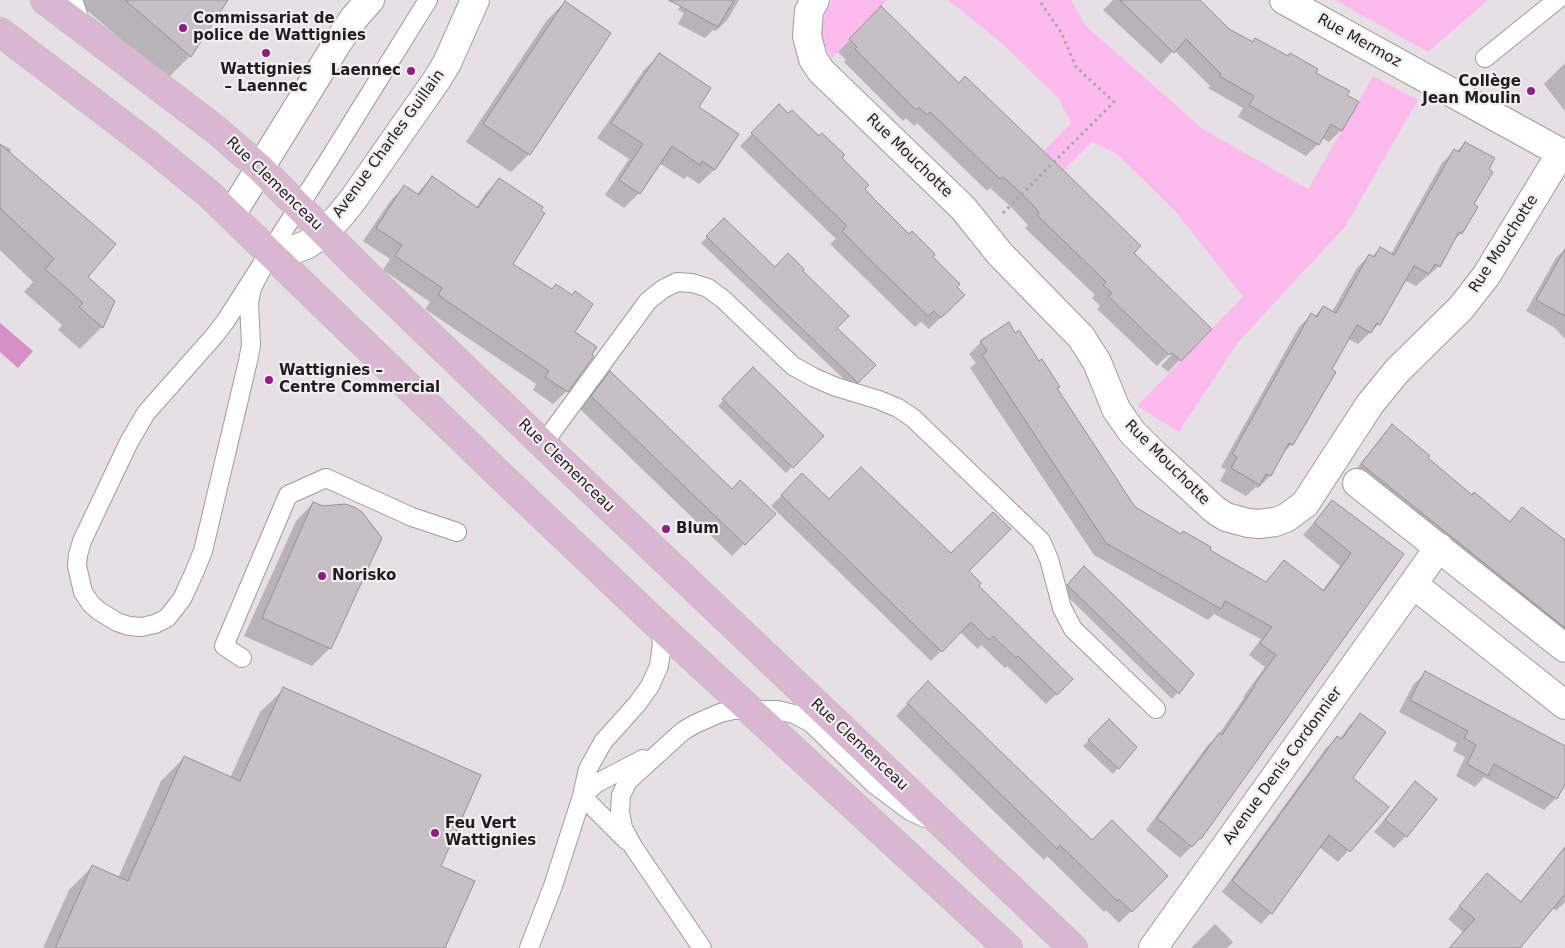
<!DOCTYPE html>
<html>
<head>
<meta charset="utf-8">
<style>
	body { margin:0 }
	canvas { display:block; background:#e6e0e4 }
</style>
</head>
<body>
<canvas width="1565" height="948"></canvas>
<script>
const ctx = document.querySelector('canvas').getContext('2d');
ctx.lineJoin = 'round';
function fill(path, color) { ctx.fillStyle = color; ctx.fill(path, 'evenodd'); }
const toPath = rows => new Path2D(rows.map(r => 'M' + r).join(''));
function stroke(path, color, width, dash) { ctx.strokeStyle = color; ctx.lineWidth = width; ctx.lineCap = dash ? 'butt' : 'round'; ctx.setLineDash(dash || []); ctx.stroke(path); }
function write(font, color, halo, rows, align = 'center') {
  ctx.font = font + ' "DejaVu Sans",sans-serif'; ctx.lineWidth = 4.5; ctx.setLineDash([]); ctx.textBaseline = 'middle'; ctx.strokeStyle = halo; ctx.fillStyle = color; for (const [text, x, y, turn = 0] of rows) {
    ctx.save(); ctx.translate(x, y); ctx.rotate((+turn || 0) * Math.PI / 180); ctx.textAlign = isNaN(turn) ? turn : align; if (halo) ctx.strokeText(text, 0, 0); ctx.fillText(text, 0, 0); ctx.restore();
  }
}
const green = toPath([
	[833,0,887,0,832,58,825,46,821,34,826,12],
	[948,0,1071,0,1086,26,1203,129,1308,189,1373,76,1418,100,1345,227,1239,341,1179,432,1137,406,1243,297,1176,212,1117,154,1092,142,1031,203,1012,184,1071,123,1058,98,998,40],
	[1335,0,1488,0,1428,52]
]);
const water = toPath([
	[0,323,33,351,18,368,0,352]
]);
const shadow = toPath([
	[75,0,226,0,190,56,167,79],
	[684,0,739,0,728,19,716,31,713,30,705,38,678,24,684,13,678,10],
	[1113,0,1198,0,1228,30,1314,73,1346,96,1341,130,1329,142,1322,138,1318,144,1306,156,1238,117,1243,108,1208,88,1210,86,1174,50,1161,64,1103,10],
	[565,2,609,33,529,154,511,172,466,142,547,20],
	[881,8,959,85,965,78,1062,171,1139,246,1133,253,1210,329,1168,372,1161,366,1177,349,1176,347,1157,366,1097,309,1100,306,1092,298,1095,295,1025,228,1028,225,1011,207,990,188,987,191,917,123,914,126,906,118,903,121,844,62,846,60,838,52],
	[659,55,697,107,737,134,714,170,699,184,687,176,684,179,659,163,639,193,624,208,605,195,629,159,597,138,644,70],
	[1565,63,1565,111,1544,84],
	[779,106,840,158,864,189,931,257,963,295,929,329,921,322,915,327,830,244,836,239,740,146],
	[1465,143,1473,205,1461,233,1452,242,1439,266,1416,286,1404,280,1379,324,1358,344,1348,339,1292,444,1281,455,1270,476,1258,488,1256,487,1246,496,1220,481,1226,470,1221,467,1299,327,1311,315,1314,317,1323,307,1332,312,1357,268,1369,256,1372,257,1381,248,1391,254,1442,163,1454,151,1456,152],
	[0,144,11,149,9,154,86,278,113,301,102,327,80,349,58,330,62,325,24,292,33,282,0,250],
	[432,177,476,208,486,193,499,179,511,264,573,333,567,391,553,404,533,390,536,384,425,309,430,302,383,270,390,259,363,241,391,200,404,187,416,195],
	[724,220,874,365,852,387,701,243],
	[1565,249,1565,339,1555,328,1526,311,1556,258],
	[1015,335,1059,387,1056,389,1134,508,1265,583,1284,562,1322,591,1340,566,1303,535,1332,502,1402,555,1200,838,1180,858,1146,830,1207,746,1219,734,1244,698,1243,697,1265,667,1249,655,1261,639,1214,614,1208,620,1094,555,970,368,976,363,969,354,981,342],
	[753,369,822,436,786,473,718,406],
	[610,373,732,491,774,514,732,556,580,409,598,384],
	[1392,426,1426,458,1472,496,1509,522,1522,509,1565,542,1565,649,1350,477,1381,438],
	[802,475,829,501,967,571,977,586,1072,679,1046,704,1007,666,1005,668,981,645,978,649,960,632,931,661,771,506],
	[313,503,330,648,312,666,244,636,296,521],
	[1084,568,1193,674,1172,699,1062,591],
	[1425,673,1565,747,1565,781,1556,798,1544,810,1484,777,1475,787,1456,776,1465,757,1453,751,1457,743,1399,712,1413,685],
	[928,682,1092,842,1166,876,1119,923,1106,910,1104,912,1047,856,1044,860,896,716],
	[284,689,439,867,444,948,43,948,69,890,92,867,118,878,161,781,184,758,230,778,260,712],
	[1360,715,1351,778,1387,807,1338,862,1319,847,1271,913,1261,924,1222,892,1326,748,1337,738,1340,739,1349,726],
	[1109,721,1136,747,1113,774,1083,746],
	[1416,783,1406,836,1394,848,1374,832,1404,795],
	[1565,847,1565,902,1556,911,1552,907,1519,948,1449,948,1463,932,1448,919,1487,875,1511,913],
	[1215,924,1233,942,1227,948,1191,948]
]);
const building = toPath([
	[125,0,228,0,191,57,125,0],
	[669,0,734,0,718,27,669,0],
	[1120,0,1200,0,1229,29,1253,42,1255,38,1288,56,1290,53,1318,69,1316,73,1350,91,1347,95,1359,102,1342,131,1331,124,1319,145,1249,105,1254,96,1219,76,1221,74,1186,39,1174,53,1120,0],
	[565,1,611,33,530,155,483,124,565,1],
	[881,6,959,83,965,76,1063,170,1141,246,1134,253,1212,329,1181,361,1172,353,1169,355,1108,296,1112,293,1103,285,1106,282,1037,215,1039,212,1023,195,1003,177,1000,179,930,112,927,115,919,107,916,110,855,49,857,47,849,39,881,6],
	[659,53,711,88,699,107,739,134,715,170,702,161,700,165,672,146,640,194,619,180,643,144,611,123,659,53],
	[779,104,788,113,792,110,819,136,822,133,845,155,842,158,869,185,865,189,874,199,909,234,912,231,935,254,933,257,960,284,957,287,965,295,941,318,934,311,928,316,872,262,842,231,847,226,751,133,779,104],
	[1465,142,1495,158,1489,169,1493,172,1474,204,1478,207,1462,234,1459,232,1440,267,1435,264,1429,274,1414,266,1380,325,1377,323,1371,333,1357,325,1332,369,1336,372,1293,445,1289,443,1271,476,1266,474,1260,485,1231,468,1237,457,1232,454,1311,313,1317,317,1323,306,1336,313,1369,254,1374,257,1380,247,1394,255,1454,149,1459,152,1465,142],
	[0,144,116,244,88,277,115,301,103,328,79,307,83,303,45,269,54,259,0,208,0,144],
	[432,176,478,208,499,178,543,207,541,211,545,213,513,264,552,289,556,284,572,295,575,291,593,304,575,332,597,347,592,354,594,356,568,392,545,377,549,371,438,295,442,288,395,256,402,245,376,228,404,185,419,195,432,176],
	[724,218,775,267,788,253,804,269,803,271,849,316,837,328,876,365,858,383,706,236,724,218],
	[1565,249,1565,316,1536,300,1565,249],
	[1009,322,1015,333,1019,330,1039,361,1042,359,1060,387,1057,388,1135,507,1181,534,1183,531,1211,547,1210,550,1266,582,1284,560,1324,591,1351,553,1314,523,1332,500,1404,554,1201,839,1200,838,1192,847,1157,818,1219,733,1222,735,1255,686,1254,685,1276,655,1260,643,1272,627,1225,601,1221,609,1106,543,982,355,987,351,980,341,1009,322],
	[753,367,824,436,793,468,722,399,753,367],
	[610,371,732,489,740,480,776,514,745,545,591,396,610,371],
	[1392,424,1430,456,1428,458,1472,495,1474,492,1510,522,1522,507,1565,540,1565,628,1361,464,1392,424],
	[861,467,951,553,993,512,1011,529,969,571,981,583,979,586,1073,679,1057,695,1018,656,1016,658,993,636,989,640,971,622,942,652,781,495,802,473,829,499,861,467],
	[313,502,323,506,345,504,354,507,362,512,382,538,331,649,262,618,313,502],
	[1084,566,1194,674,1179,694,1067,585,1084,566],
	[1425,671,1565,746,1565,784,1557,799,1494,764,1488,776,1467,764,1476,745,1464,738,1468,731,1410,700,1425,671],
	[928,681,1092,840,1112,820,1168,876,1132,912,1119,899,1117,901,1060,845,1057,849,907,703,928,681],
	[283,687,481,775,441,866,475,881,445,948,55,948,92,865,128,881,184,756,240,781,283,687],
	[1360,713,1386,732,1353,778,1389,807,1350,852,1329,835,1272,914,1232,881,1337,736,1342,739,1360,713],
	[1109,719,1137,747,1119,769,1088,740,1109,719],
	[1415,781,1437,799,1407,837,1385,820,1415,781],
	[1565,847,1565,894,1520,948,1449,948,1475,919,1459,906,1487,873,1521,902,1565,847]
]);
const path = toPath([
	[1003,213,1114,102,1076,67,1061,32,1039,0]
]);
const service = toPath([
	[73,0,82,26],
	[1485,58,1557,0],
	[270,253,252,288,249,303,251,345,248,361,203,551,194,573,182,599,167,618,155,624,141,627,129,626,117,622,99,611,91,604,83,592,77,566,78,555,82,541,129,442,146,413,215,335,225,322,328,161,428,0],
	[543,444,648,301,663,289,677,282,692,283,708,288,724,300,793,366,815,378,836,387,879,400,898,408,913,418,1041,541,1049,559,1062,608,1073,629,1156,709],
	[242,658,224,646,288,495,326,478,412,517,457,532],
	[627,841,582,796,597,783,643,759],
	[529,948,553,886,582,796,588,769,603,742,637,704,650,686,659,666,662,643,659,626],
	[702,948,634,848,623,828,620,812,621,795,628,781,662,750,683,731,695,724,720,713,734,710,777,710,794,714,811,723,875,785,910,811,925,818]
]);
const minor = toPath([
	[815,0,809,11,807,36,813,59,821,71,963,208,1000,254,1081,337,1097,362,1116,409,1132,432,1154,454,1215,510,1226,517,1248,523,1259,524,1275,522,1286,518,1305,504,1370,404,1397,371,1461,308,1486,276,1561,153],
	[1284,0,1565,155],
	[1357,483,1565,648],
	[1413,584,1439,547],
	[1153,948,1413,584,1565,705]
]);
const tertiary = toPath([
	[231,215,338,42,354,18,370,0],
	[270,253,287,252,306,245,318,237,338,218,352,201,436,81,447,63,475,0]
]);
const primary = toPath([
	[45,0,215,129,260,168,361,269,543,444,1073,948],
	[0,32,149,145,209,194,503,478,659,626,1008,948]
]);
const markers = [
	[183,28,5,"#901e7f"],
	[266,53,5,"#901e7f"],
	[411,71,5,"#901e7f"],
	[1531,91,5,"#901e7f"],
	[269,380,5,"#901e7f"],
	[666,529,5,"#901e7f"],
	[322,576,5,"#901e7f"],
	[435,833,5,"#901e7f"]
];
const poiNames = [
	["Commissariat de",193,19],
	["police de Wattignies",193,36],
	["Wattignies",266,70,"center"],
	["– Laennec",266,87,"center"],
	["Laennec",401,71,"right"],
	["Collège",1521,82,"right"],
	["Jean Moulin",1521,99,"right"],
	["Wattignies –",279,371],
	["Centre Commercial",279,388],
	["Blum",676,529],
	["Norisko",332,576],
	["Feu Vert",445,824],
	["Wattignies",445,841]
];
const streetNames = [
	["Rue Mermoz",1359,41,29],
	["Avenue Charles Guillain",389,144,-54],
	["Rue Mouchotte",909,156,44],
	["Rue Clemenceau",274,184,44],
	["Rue Mouchotte",1504,244,-57],
	["Rue Mouchotte",1167,463,45],
	["Rue Clemenceau",566,466,44],
	["Rue Clemenceau",859,745,43],
	["Avenue Denis Cordonnier",1283,766,-54]
];
fill(green, '#fcbbec');
fill(water, '#d590c5');
fill(shadow, '#0003');
fill(building, '#c6c0c4');
stroke(building, '#948f93', 1);
stroke(service, '#a19b9f', 20);
stroke(minor, '#a19b9f', 30);
stroke(tertiary, '#a19b9f', 30);
stroke(primary, '#c0c0c0', 30);
stroke(path, '#a8a4a7', 3, [2.5, 4]);
stroke(service, '#fff', 18);
stroke(minor, '#fff', 28);
stroke(tertiary, '#fff', 28);
stroke(primary, '#d9b7d1', 28);
for (const [x, y, r, color] of markers) { const dot = new Path2D(); dot.arc(x, y, r, 0, 2 * Math.PI); ctx.fillStyle = color; ctx.fill(dot); stroke(dot, '#f3edf1', 2); }
write('bold 15px', '#1f1d1e', '#f3edf1', poiNames, 'left');
write('15px', '#1f1d1e', '#f3edf1', streetNames);
</script>
</body>
</html>
